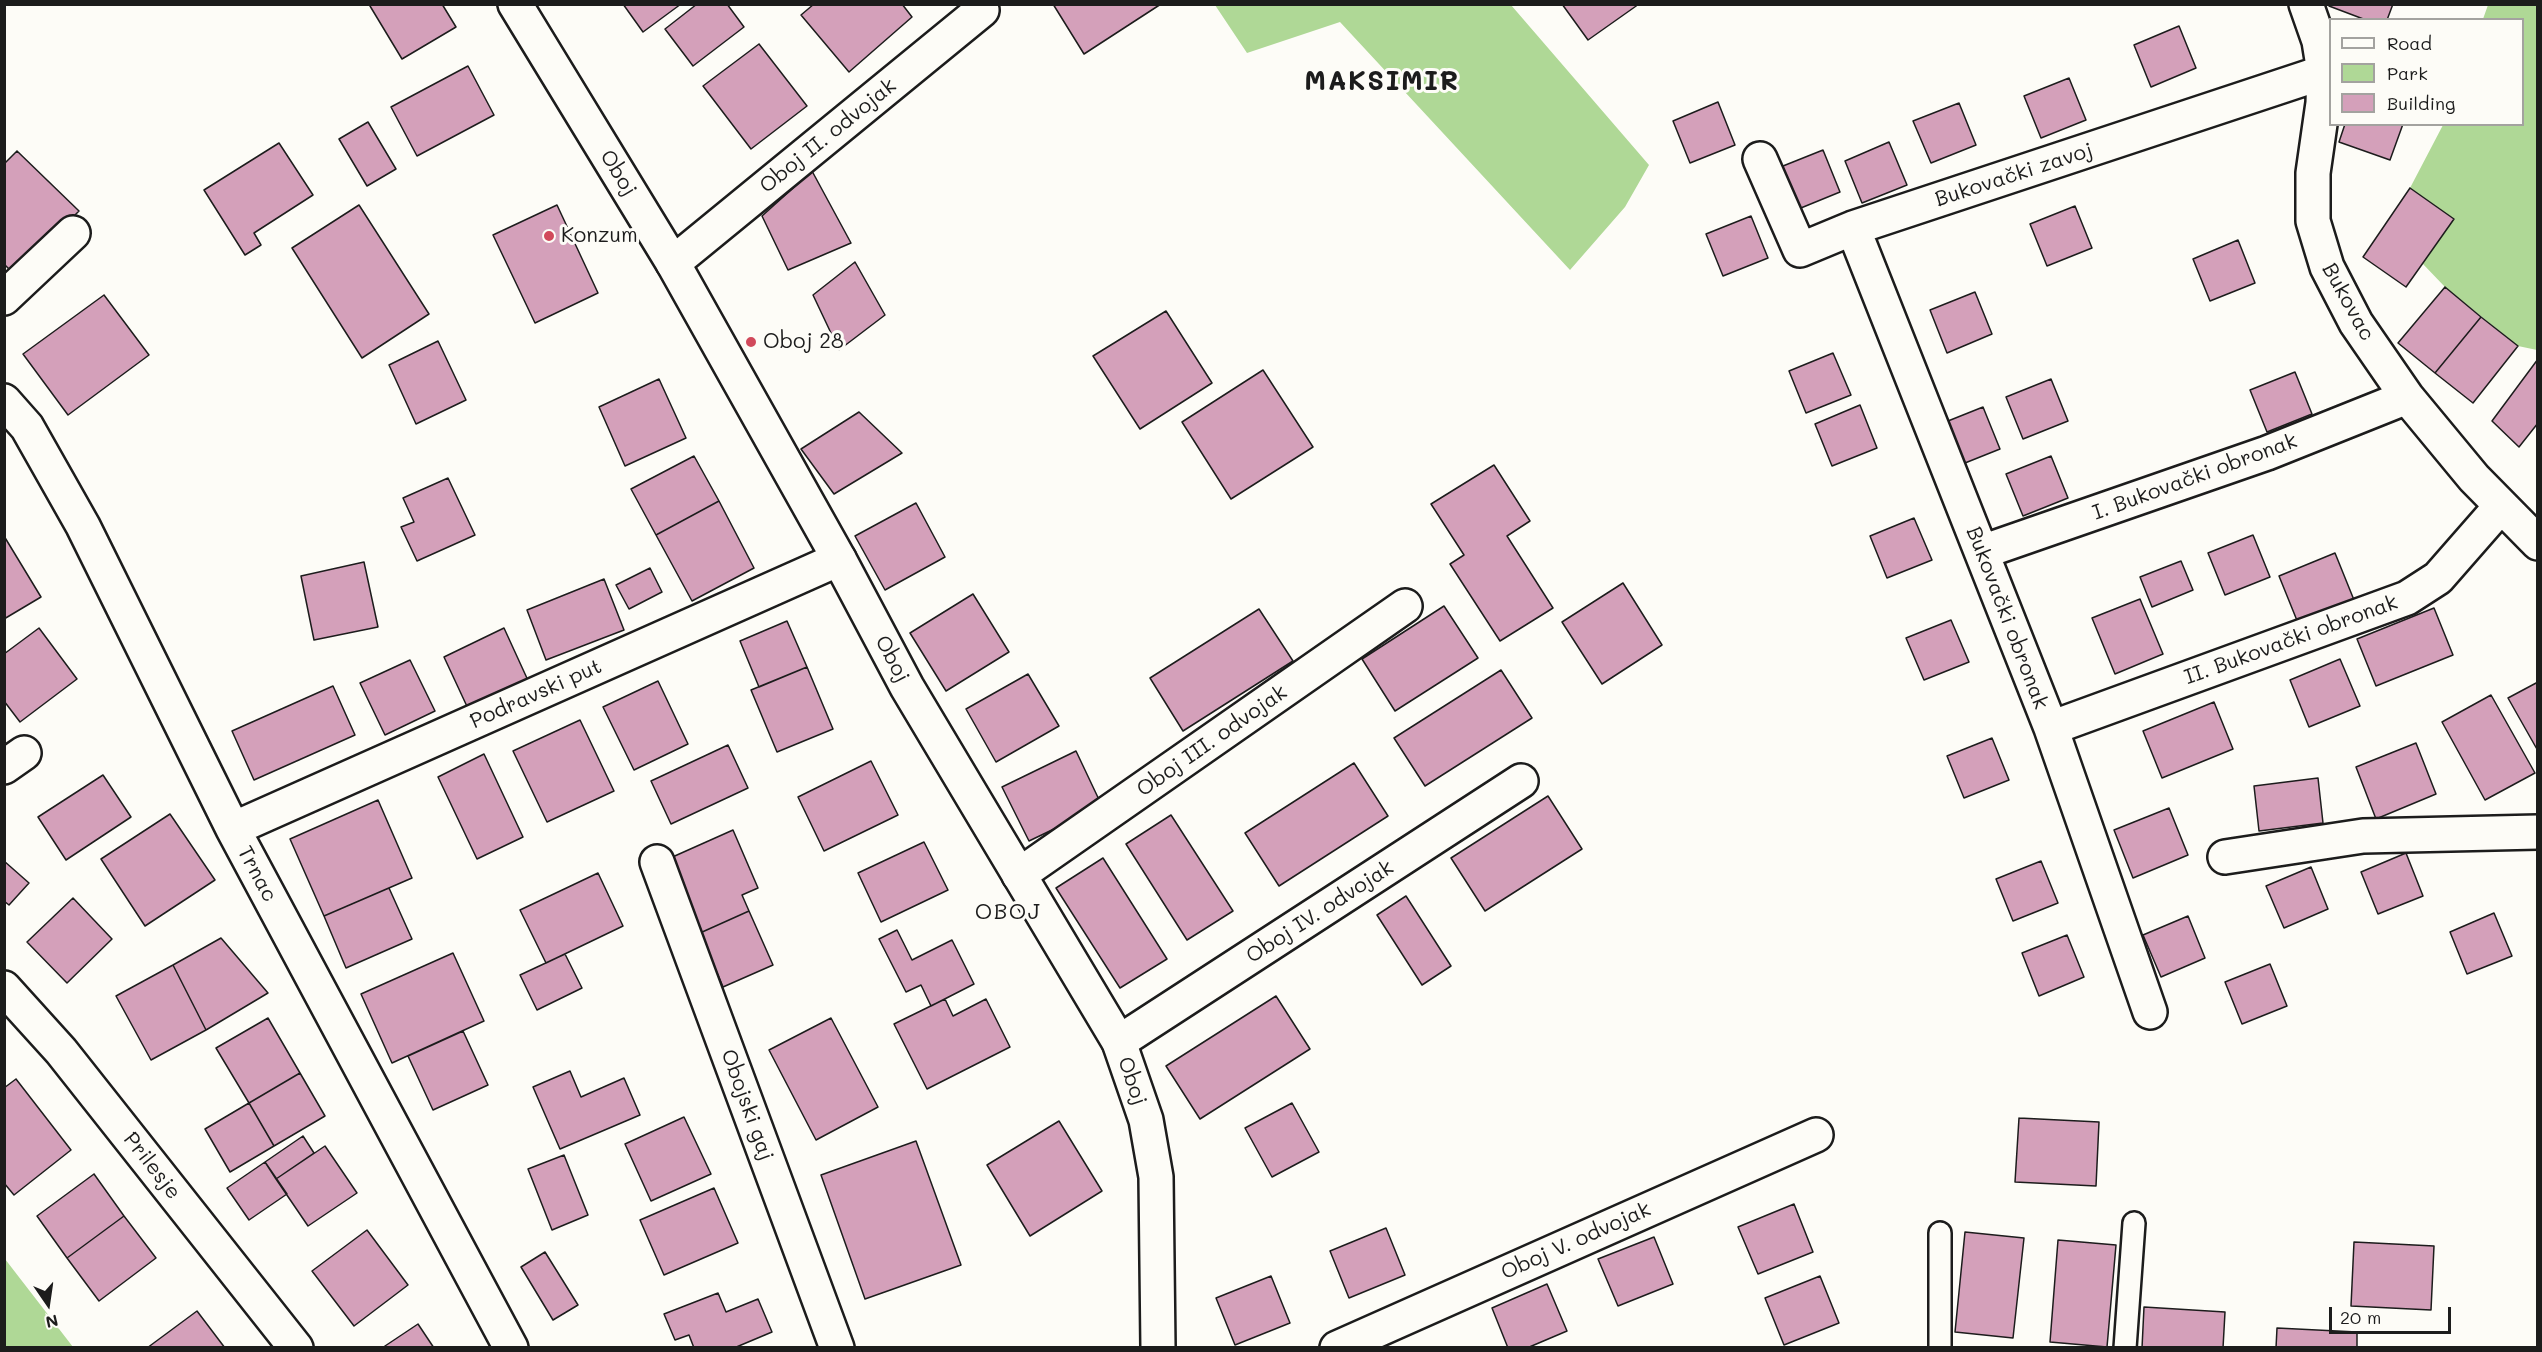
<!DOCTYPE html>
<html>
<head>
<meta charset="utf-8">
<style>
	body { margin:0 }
	#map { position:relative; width:2542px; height:1352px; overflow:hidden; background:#fdfcf7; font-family:Mali,sans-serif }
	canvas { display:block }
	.frame { position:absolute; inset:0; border:6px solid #1c1c1c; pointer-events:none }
	.legend { position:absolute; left:2329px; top:18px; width:195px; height:108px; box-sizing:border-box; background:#fdfcf7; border:2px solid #a3a29f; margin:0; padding:8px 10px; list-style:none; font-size:18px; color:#1c1c1c }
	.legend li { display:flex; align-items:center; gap:12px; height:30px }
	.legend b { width:30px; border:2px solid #a3a29f }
	.north { position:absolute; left:18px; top:1274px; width:60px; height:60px; -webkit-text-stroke:4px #fdfcf7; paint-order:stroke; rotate:167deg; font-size:16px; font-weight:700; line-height:24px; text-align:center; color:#1c1c1c }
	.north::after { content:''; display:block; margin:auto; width:21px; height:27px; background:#1c1c1c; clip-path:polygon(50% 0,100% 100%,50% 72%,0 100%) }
	.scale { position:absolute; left:2329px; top:1307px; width:122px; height:27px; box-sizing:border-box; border:3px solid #1c1c1c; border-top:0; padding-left:8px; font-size:18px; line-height:21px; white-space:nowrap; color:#1c1c1c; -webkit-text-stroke:4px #fdfcf7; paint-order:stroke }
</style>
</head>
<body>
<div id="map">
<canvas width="2542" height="1352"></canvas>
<div class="frame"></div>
<ul class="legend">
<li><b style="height:8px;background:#fdfcf7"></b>Road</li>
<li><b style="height:16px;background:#afd896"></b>Park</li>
<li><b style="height:16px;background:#d4a0ba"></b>Building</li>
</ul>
<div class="north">N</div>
<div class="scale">20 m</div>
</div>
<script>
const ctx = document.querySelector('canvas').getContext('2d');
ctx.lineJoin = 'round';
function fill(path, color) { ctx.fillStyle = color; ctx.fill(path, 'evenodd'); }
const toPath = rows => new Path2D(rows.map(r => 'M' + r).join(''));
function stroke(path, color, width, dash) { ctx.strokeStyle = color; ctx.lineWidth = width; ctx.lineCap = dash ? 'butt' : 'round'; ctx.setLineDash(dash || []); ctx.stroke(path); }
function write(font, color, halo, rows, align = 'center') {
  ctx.font = font + ' Mali,sans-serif'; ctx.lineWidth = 6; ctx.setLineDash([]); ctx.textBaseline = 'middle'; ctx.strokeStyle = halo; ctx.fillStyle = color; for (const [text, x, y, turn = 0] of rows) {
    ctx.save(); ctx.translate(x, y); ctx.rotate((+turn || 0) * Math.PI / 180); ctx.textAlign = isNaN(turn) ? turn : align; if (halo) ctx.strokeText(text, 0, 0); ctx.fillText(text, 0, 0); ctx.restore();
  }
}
const green = toPath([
	[1215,5,1511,5,1649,165,1625,207,1570,270,1340,22,1247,53],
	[2488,5,2537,5,2537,350,2518,346,2445,287,2422,263,2454,219,2410,188,2443,125,2522,124,2522,20,2483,19],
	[5,1259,73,1347,5,1347]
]);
const building = toPath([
	[372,4,442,4,456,27,402,59,370,6,372,4],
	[623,4,681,4,643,32,623,4],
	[697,4,727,4,744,27,693,66,665,29,697,4],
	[814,4,902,4,912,17,849,72,801,15,814,4],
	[1053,4,1161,4,1084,54,1053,4],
	[1562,4,1639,4,1588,40,1562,4],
	[2330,4,2393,4,2387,20,2366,20,2329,6,2330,4],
	[2179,26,2196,68,2151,87,2134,45,2179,26],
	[759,44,807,106,751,149,703,86,759,44],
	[468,66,494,115,417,156,391,107,468,66],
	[2069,78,2086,120,2041,138,2024,96,2069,78],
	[1718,102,1735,145,1690,163,1673,121,1718,102],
	[1959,103,1976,145,1931,163,1913,121,1959,103],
	[368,122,396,169,367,186,339,139,368,122],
	[2345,124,2403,124,2390,160,2339,142,2345,124],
	[1889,142,1907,185,1862,203,1845,161,1889,142],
	[279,143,313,195,254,233,261,245,245,255,204,190,279,143],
	[1823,150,1840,192,1796,210,1778,168,1823,150],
	[17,151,79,211,15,275,4,264,4,164,17,151],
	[812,171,851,243,788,270,762,216,812,171],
	[2410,188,2454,219,2406,287,2363,257,2410,188],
	[359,205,429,314,362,358,292,248,359,205],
	[557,205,598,293,535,323,493,235,557,205],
	[2075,206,2092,248,2047,266,2030,224,2075,206],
	[1751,216,1768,258,1723,276,1706,234,1751,216],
	[2238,240,2255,283,2210,301,2193,259,2238,240],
	[855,262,885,315,839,350,813,295,855,262],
	[2445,287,2481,317,2435,373,2398,343,2445,287],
	[1975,292,1992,334,1947,353,1930,310,1975,292],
	[104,295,149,355,68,415,23,354,104,295],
	[1166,311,1212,383,1140,429,1093,356,1166,311],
	[2481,317,2518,346,2473,403,2435,373,2481,317],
	[438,341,466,400,416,424,389,365,438,341],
	[1833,353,1851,395,1806,413,1789,371,1833,353],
	[2538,359,2538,423,2519,447,2492,421,2538,359],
	[1263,370,1313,447,1231,499,1182,422,1263,370],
	[2295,372,2312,414,2267,432,2250,390,2295,372],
	[659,379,686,438,625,466,599,407,659,379],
	[2051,379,2068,421,2023,439,2006,397,2051,379],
	[1860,405,1877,448,1832,466,1815,424,1860,405],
	[1983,407,2000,449,1955,467,1938,425,1983,407],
	[859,412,902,453,834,494,801,449,859,412],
	[694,456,719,501,656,535,631,489,694,456],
	[2051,456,2068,498,2023,516,2006,474,2051,456],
	[1494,465,1530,521,1507,536,1553,608,1500,641,1450,564,1464,555,1431,504,1494,465],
	[448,478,475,535,417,561,401,527,414,522,403,498,448,478],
	[719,501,754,568,692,601,656,535,719,501],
	[916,503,945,557,885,590,855,536,916,503],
	[1914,518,1932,560,1887,578,1870,536,1914,518],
	[2253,535,2270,577,2225,595,2208,553,2253,535],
	[4,536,41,597,4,619,4,536],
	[2335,553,2354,600,2298,623,2279,576,2335,553],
	[2181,561,2193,590,2152,607,2140,577,2181,561],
	[364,562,378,627,314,640,301,576,364,562],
	[650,568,662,592,629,609,616,585,650,568],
	[604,579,624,630,546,660,527,610,604,579],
	[1623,583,1662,645,1602,684,1562,622,1623,583],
	[973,594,1009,652,946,691,910,633,973,594],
	[2140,599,2163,654,2115,674,2092,618,2140,599],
	[1444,606,1478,658,1395,711,1362,659,1444,606],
	[2434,608,2453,655,2376,686,2357,639,2434,608],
	[1259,609,1293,661,1183,731,1150,678,1259,609],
	[1951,620,1969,662,1924,680,1906,638,1951,620],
	[787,621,807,667,759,687,740,641,787,621],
	[39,628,77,679,20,722,4,701,4,654,39,628],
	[504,628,531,687,471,715,444,657,504,628],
	[2340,659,2360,706,2309,727,2290,680,2340,659],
	[410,660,435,711,385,735,360,683,410,660],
	[807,667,833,729,777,752,751,690,807,667],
	[1501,670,1532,718,1425,786,1394,738,1501,670],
	[1028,674,1059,726,996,762,966,709,1028,674],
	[658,681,688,744,634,770,603,707,658,681],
	[2538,682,2538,751,2508,698,2538,682],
	[333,686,355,735,254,780,232,731,333,686],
	[2491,695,2535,773,2485,800,2442,722,2491,695],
	[2214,702,2233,749,2162,778,2143,731,2214,702],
	[580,720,614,791,547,822,513,751,580,720],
	[1992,738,2009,780,1964,798,1947,756,1992,738],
	[2416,743,2436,794,2376,819,2356,767,2416,743],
	[728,745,748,788,671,824,651,781,728,745],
	[1076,751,1102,806,1029,841,1002,787,1076,751],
	[484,754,523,837,477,859,438,777,484,754],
	[871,761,898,815,824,851,798,797,871,761],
	[1354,763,1388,816,1279,886,1245,833,1354,763],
	[103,775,131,817,66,860,38,817,103,775],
	[2318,778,2323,823,2259,831,2254,786,2318,778],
	[1548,796,1582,849,1485,911,1451,858,1548,796],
	[378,800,412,878,324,916,290,839,378,800],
	[2169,808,2188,855,2133,878,2114,830,2169,808],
	[170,814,215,880,145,926,101,859,170,814],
	[1171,815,1233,911,1187,940,1126,844,1171,815],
	[733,830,758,888,742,895,749,911,700,933,668,859,733,830],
	[924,842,948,890,881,922,858,873,924,842],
	[2406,853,2423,896,2378,914,2361,872,2406,853],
	[1103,858,1167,959,1120,988,1056,888,1103,858],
	[4,861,29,883,9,905,4,901,4,861],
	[2041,861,2058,903,2013,921,1996,879,2041,861],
	[2311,867,2328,909,2284,928,2266,886,2311,867],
	[598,873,623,926,546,963,520,910,598,873],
	[389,888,412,939,346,968,324,916,389,888],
	[1406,896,1451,966,1422,985,1377,915,1406,896],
	[73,898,112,939,67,983,27,942,73,898],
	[749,911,773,965,723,987,700,933,749,911],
	[2494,913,2512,956,2467,974,2450,932,2494,913],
	[2188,916,2205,958,2161,977,2143,935,2188,916],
	[897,930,912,960,952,940,974,984,931,1006,921,985,906,992,879,939,897,930],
	[2067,935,2084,977,2039,996,2022,953,2067,935],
	[221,938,268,993,206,1030,173,965,221,938],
	[453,953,484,1021,392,1063,361,994,453,953],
	[565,954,582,988,537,1010,520,975,565,954],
	[2270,964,2287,1006,2242,1024,2225,982,2270,964],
	[173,965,206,1030,151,1060,116,996,173,965],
	[1276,996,1310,1049,1200,1119,1166,1066,1276,996],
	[945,999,953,1016,986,999,1010,1047,927,1089,894,1024,945,999],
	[268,1018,300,1073,249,1103,216,1048,268,1018],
	[831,1018,878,1107,816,1140,769,1050,831,1018],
	[463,1031,488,1085,433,1110,408,1056,463,1031],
	[570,1071,581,1097,624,1078,640,1115,560,1149,533,1087,570,1071],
	[300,1073,325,1116,274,1146,249,1103,300,1073],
	[16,1079,71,1150,14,1195,4,1183,4,1088,16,1079],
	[249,1103,274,1146,230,1172,205,1129,249,1103],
	[1292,1103,1319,1152,1272,1177,1245,1128,1292,1103],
	[684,1117,711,1174,651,1201,625,1144,684,1117],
	[2019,1118,2099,1122,2096,1186,2015,1182,2019,1118],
	[1059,1121,1102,1191,1030,1236,987,1165,1059,1121],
	[303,1136,314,1153,276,1179,265,1162,303,1136],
	[916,1141,961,1265,865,1299,821,1175,916,1141],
	[325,1146,357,1193,308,1226,276,1179,325,1146],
	[564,1155,588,1215,552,1230,528,1169,564,1155],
	[265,1162,287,1194,249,1220,227,1188,265,1162],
	[94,1174,124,1216,67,1258,37,1216,94,1174],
	[714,1188,738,1243,664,1275,640,1220,714,1188],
	[1794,1204,1813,1252,1758,1274,1738,1227,1794,1204],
	[124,1216,156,1258,99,1301,67,1258,124,1216],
	[1386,1228,1405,1275,1349,1298,1330,1251,1386,1228],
	[367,1230,408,1285,354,1326,312,1271,367,1230],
	[1965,1232,2024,1238,2013,1338,1955,1332,1965,1232],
	[1654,1237,1673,1284,1618,1306,1598,1259,1654,1237],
	[2058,1240,2116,1245,2107,1347,2050,1342,2058,1240],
	[2354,1242,2434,1246,2431,1310,2351,1306,2354,1242],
	[545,1252,578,1305,553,1320,521,1267,545,1252],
	[1271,1276,1290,1323,1235,1345,1216,1298,1271,1276],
	[1820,1276,1839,1323,1784,1345,1765,1298,1820,1276],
	[1547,1284,1567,1331,1527,1348,1508,1348,1492,1308,1547,1284],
	[718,1293,726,1312,758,1299,772,1332,734,1348,694,1348,689,1335,675,1340,664,1314,718,1293],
	[2144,1307,2225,1312,2223,1348,2142,1348,2144,1307],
	[197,1311,225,1348,147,1348,197,1311],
	[418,1324,434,1348,382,1348,418,1324],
	[2277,1328,2357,1332,2357,1348,2276,1348,2277,1328]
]);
const lane = toPath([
	[1940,1348,1940,1233],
	[2125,1348,2134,1223]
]);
const street = toPath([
	[2306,4,2319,41,2324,72,2323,103,2313,173,2313,221,2327,267,2356,323,2407,397,2474,478,2538,543],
	[1760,159,1800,250,1853,228,2324,72],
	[1853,228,2051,728,2150,1012],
	[673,263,982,10],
	[4,298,73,233],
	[4,401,27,427,83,526,233,829,511,1348],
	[1982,552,2267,453,2407,397],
	[2051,728,2407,598,2438,578,2501,506],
	[4,767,24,753],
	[233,829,839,559],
	[2225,857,2363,836,2538,832],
	[657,862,837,1348],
	[1019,875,1405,606],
	[4,988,61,1051,296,1348],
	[1119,1042,1521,781],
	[1337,1348,1816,1135]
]);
const secondary = toPath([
	[515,4,673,263,839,559,907,687,1119,1042,1146,1120,1156,1177,1158,1348]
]);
const markers = [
	[549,236,6,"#d1495b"],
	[751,342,6,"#d1495b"]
];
const streetNames = [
	["Oboj II. odvojak",828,136,-39],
	["Oboj",618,173,58],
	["Bukovački zavoj",2014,175,-18],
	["Bukovac",2348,302,61],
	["I. Bukovački obronak",2195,477,-20],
	["Bukovački obronak",2007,618,69],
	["II. Bukovački obronak",2291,640,-20],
	["Oboj",892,659,62],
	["Podravski put",536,694,-24],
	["Oboj III. odvojak",1212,741,-35],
	["Trnac",257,874,62],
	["Oboj IV. odvojak",1320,912,-33],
	["Oboj",1132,1081,71],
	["Obojski gaj",747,1105,70],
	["Prilesje",152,1166,52],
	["Oboj V. odvojak",1576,1241,-24]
];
const poiNames = [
	["Konzum",561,236],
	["Oboj 28",763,342]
];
const neighbourhoodNames = [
	["OBOJ",1008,912]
];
const districtNames = [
	["MAKSIMIR",1382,82]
];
fill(green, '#afd896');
fill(building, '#d4a0ba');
stroke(building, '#1c1c1c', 1.5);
stroke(lane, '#1c1c1c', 26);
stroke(street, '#1c1c1c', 38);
stroke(secondary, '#1c1c1c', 38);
stroke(lane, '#fdfcf7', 21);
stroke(street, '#fdfcf7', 33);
stroke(secondary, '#fdfcf7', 33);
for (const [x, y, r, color] of markers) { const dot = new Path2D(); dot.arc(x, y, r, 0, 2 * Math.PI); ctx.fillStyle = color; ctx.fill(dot); stroke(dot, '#fdfcf7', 2); }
write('21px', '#1c1c1c', '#fdfcf7', streetNames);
write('21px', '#1c1c1c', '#fdfcf7', poiNames, 'left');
ctx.letterSpacing = '1.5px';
write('22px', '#1c1c1c', '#fdfcf7', neighbourhoodNames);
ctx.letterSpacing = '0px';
ctx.letterSpacing = '1.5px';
write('bold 27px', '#1c1c1c', '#fdfcf7', districtNames);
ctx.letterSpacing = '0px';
</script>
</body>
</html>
